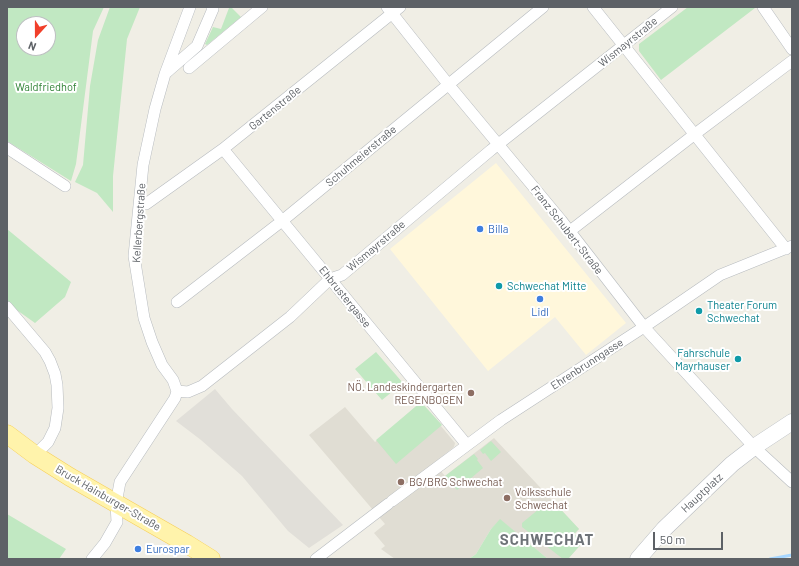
<!DOCTYPE html>
<html>
<head>
<meta charset="utf-8">
<style>
	body { margin:0 }
	#map { position:relative; width:799px; height:566px; overflow:hidden; background:#f0eee5; font-family:Barlow,sans-serif }
	canvas { display:block }
	.frame { position:absolute; inset:0; border:8px solid #5d6166; pointer-events:none }
	.north { position:absolute; left:16px; top:16px; width:40px; height:40px; box-sizing:border-box; background:#fff; border:1px solid #bec0c2; border-radius:50%; rotate:201deg; font-size:11px; font-weight:700; line-height:16px; text-align:center; color:#5d6166 }
	.north::after { content:''; display:block; margin:auto; width:14px; height:18px; background:#f13f2a; clip-path:polygon(50% 0,100% 100%,50% 72%,0 100%) }
	.scale { position:absolute; left:653px; top:532px; width:70px; height:18px; box-sizing:border-box; border:2px solid #5d6166; border-top:0; padding-left:5px; font-size:12px; line-height:14px; white-space:nowrap; color:#5d6166; -webkit-text-stroke:3px #fff; paint-order:stroke }
</style>
</head>
<body>
<div id="map">
<canvas width="799" height="566"></canvas>
<div class="frame"></div>
<div class="north">N</div>
<div class="scale">50 m</div>
</div>
<script>
const ctx = document.querySelector('canvas').getContext('2d');
ctx.lineJoin = 'round';
function fill(path, color) { ctx.fillStyle = color; ctx.fill(path, 'evenodd'); }
const toPath = rows => new Path2D(rows.map(r => 'M' + r).join(''));
function stroke(path, color, width, dash) { ctx.strokeStyle = color; ctx.lineWidth = width; ctx.lineCap = dash ? 'butt' : 'round'; ctx.setLineDash(dash || []); ctx.stroke(path); }
function write(font, color, halo, rows, align = 'center') {
  ctx.font = font + ' Barlow,sans-serif'; ctx.lineWidth = 4; ctx.setLineDash([]); ctx.textBaseline = 'middle'; ctx.strokeStyle = halo; ctx.fillStyle = color; for (const [text, x, y, turn = 0] of rows) {
    ctx.save(); ctx.translate(x, y); ctx.rotate((+turn || 0) * Math.PI / 180); ctx.textAlign = isNaN(turn) ? turn : align; if (halo) ctx.strokeText(text, 0, 0); ctx.fillText(text, 0, 0); ctx.restore();
  }
}
const commercial = toPath([
	[496,163,626,323,586,355,555,317,488,371,390,249]
]);
const industrial = toPath([
	[215,389,232,409,343,525,309,548,288,531,242,476,201,440,176,421]
]);
const education = toPath([
	[421,402,455,443,454,447,434,463,445,476,494,438,579,529,574,534,583,542,568,559,548,559,500,520,491,529,476,554,469,559,395,559,381,549,385,546,374,533,385,524,309,435,345,407,375,442]
]);
const green = toPath([
	[7,7,104,7,93,31,76,164,71,181,7,141],
	[24,24,48,24,48,48,24,48],
	[110,7,140,7,127,39,113,176,113,212,97,193,75,182,83,165,90,86,98,40],
	[231,7,241,17,207,45,205,44,213,27,221,29,229,8],
	[688,7,754,7,755,8,661,80,639,51,639,44],
	[7,229,71,282,65,297,35,323,7,303],
	[376,352,403,383,382,400,355,369],
	[421,402,442,425,396,464,376,440],
	[491,441,501,452,491,461,485,453,483,454,480,450],
	[474,454,478,459,477,460,483,468,457,490,445,476],
	[552,500,579,529,574,534,583,542,568,559,563,559,522,527,522,523,545,504,547,505],
	[7,514,66,549,59,559,7,559],
	[500,519,548,559,469,559,476,554,491,529]
]);
const stream = toPath([
	[770,559,792,555]
]);
const minor = toPath([
	[387,7,448,84,561,220,644,327,754,447,792,482],
	[593,7,786,249],
	[763,7,792,49],
	[189,68,262,7],
	[167,72,197,46,213,9,212,7],
	[7,148,65,186],
	[223,149,467,445],
	[146,204,223,149,400,7],
	[570,231,695,134,792,61],
	[177,302,282,221,543,7],
	[7,307,45,352,50,361,55,374,57,385,58,408,55,428,48,442,35,455],
	[177,391,188,392,202,386,290,317,330,279,342,275,491,150,672,7],
	[177,391,173,380,162,365,152,342,144,318,134,256,143,165,155,109,165,74,190,7],
	[392,501,501,420,644,327,720,275,792,246],
	[92,559,105,543,117,522,116,504,120,482,175,398,177,391],
	[316,559,388,504]
]);
const secondary = toPath([
	[638,559,664,529,732,464,754,447,792,422]
]);
const primary = toPath([
	[7,434,35,455,70,477,187,544,211,559]
]);
const markers = [
	[480,229,4,"#3f7fe0"],
	[499,286,4,"#0f9aa8"],
	[540,299,4,"#3f7fe0"],
	[699,311,4,"#0f9aa8"],
	[738,359,4,"#0f9aa8"],
	[471,393,4,"#8d6e63"],
	[401,482,4,"#8d6e63"],
	[507,498,4,"#8d6e63"],
	[138,549,4,"#3f7fe0"]
];
const streetNames = [
	["Wismayrstraße",628,42,-39],
	["Gartenstraße",275,108,-39],
	["Schuhmeierstraße",361,156,-40],
	["Kellerbergstraße",139,223,-86],
	["Franz Schubert-Straße",567,230,52],
	["Wismayrstraße",376,246,-40],
	["Ehbrustergasse",345,297,51],
	["Ehrenbrunngasse",587,364,-33],
	["Hauptplatz",702,493,-43],
	["Bruck Hainburger-Straße",108,498,30]
];
const parkNames = [
	["Waldfriedhof",46,87]
];
const shopNames = [
	["Billa",488,229],
	["Lidl",540,312,"center"],
	["Eurospar",146,549]
];
const cultureNames = [
	["Schwechat Mitte",507,286],
	["Theater Forum",707,305],
	["Schwechat",707,318],
	["Fahrschule",730,353,"right"],
	["Mayrhauser",730,366,"right"]
];
const educationNames = [
	["NÖ. Landeskindergarten",463,387,"right"],
	["REGENBOGEN",463,400,"right"],
	["BG/BRG Schwechat",409,482],
	["Volksschule",515,492],
	["Schwechat",515,505]
];
const districtNames = [
	["SCHWECHAT",547,540]
];
fill(commercial, '#fff7db');
fill(industrial, '#e1dfd9');
fill(education, '#e0ddd3');
fill(green, '#c1e8c2');
stroke(stream, '#a6d6ff', 3);
stroke(minor, '#b7bbbf', 12);
stroke(secondary, '#b8bcc1', 17);
stroke(primary, '#f7ce56', 19);
stroke(minor, '#fff', 11);
stroke(secondary, '#fff', 16);
stroke(primary, '#fff3ab', 18);
for (const [x, y, r, color] of markers) { const dot = new Path2D(); dot.arc(x, y, r, 0, 2 * Math.PI); ctx.fillStyle = color; ctx.fill(dot); stroke(dot, '#fff', 1.5); }
write('11px', '#5d6166', '#fff', streetNames);
write('11px', '#308236', '#fff', parkNames);
write('11px', '#366cbe', '#fff', shopNames, 'left');
write('11px', '#0d838f', '#fff', cultureNames, 'left');
write('11px', '#785e54', '#fff', educationNames, 'left');
ctx.letterSpacing = '1px';
write('bold 15px', '#6e7378', '#fff', districtNames);
ctx.letterSpacing = '0px';
</script>
</body>
</html>
